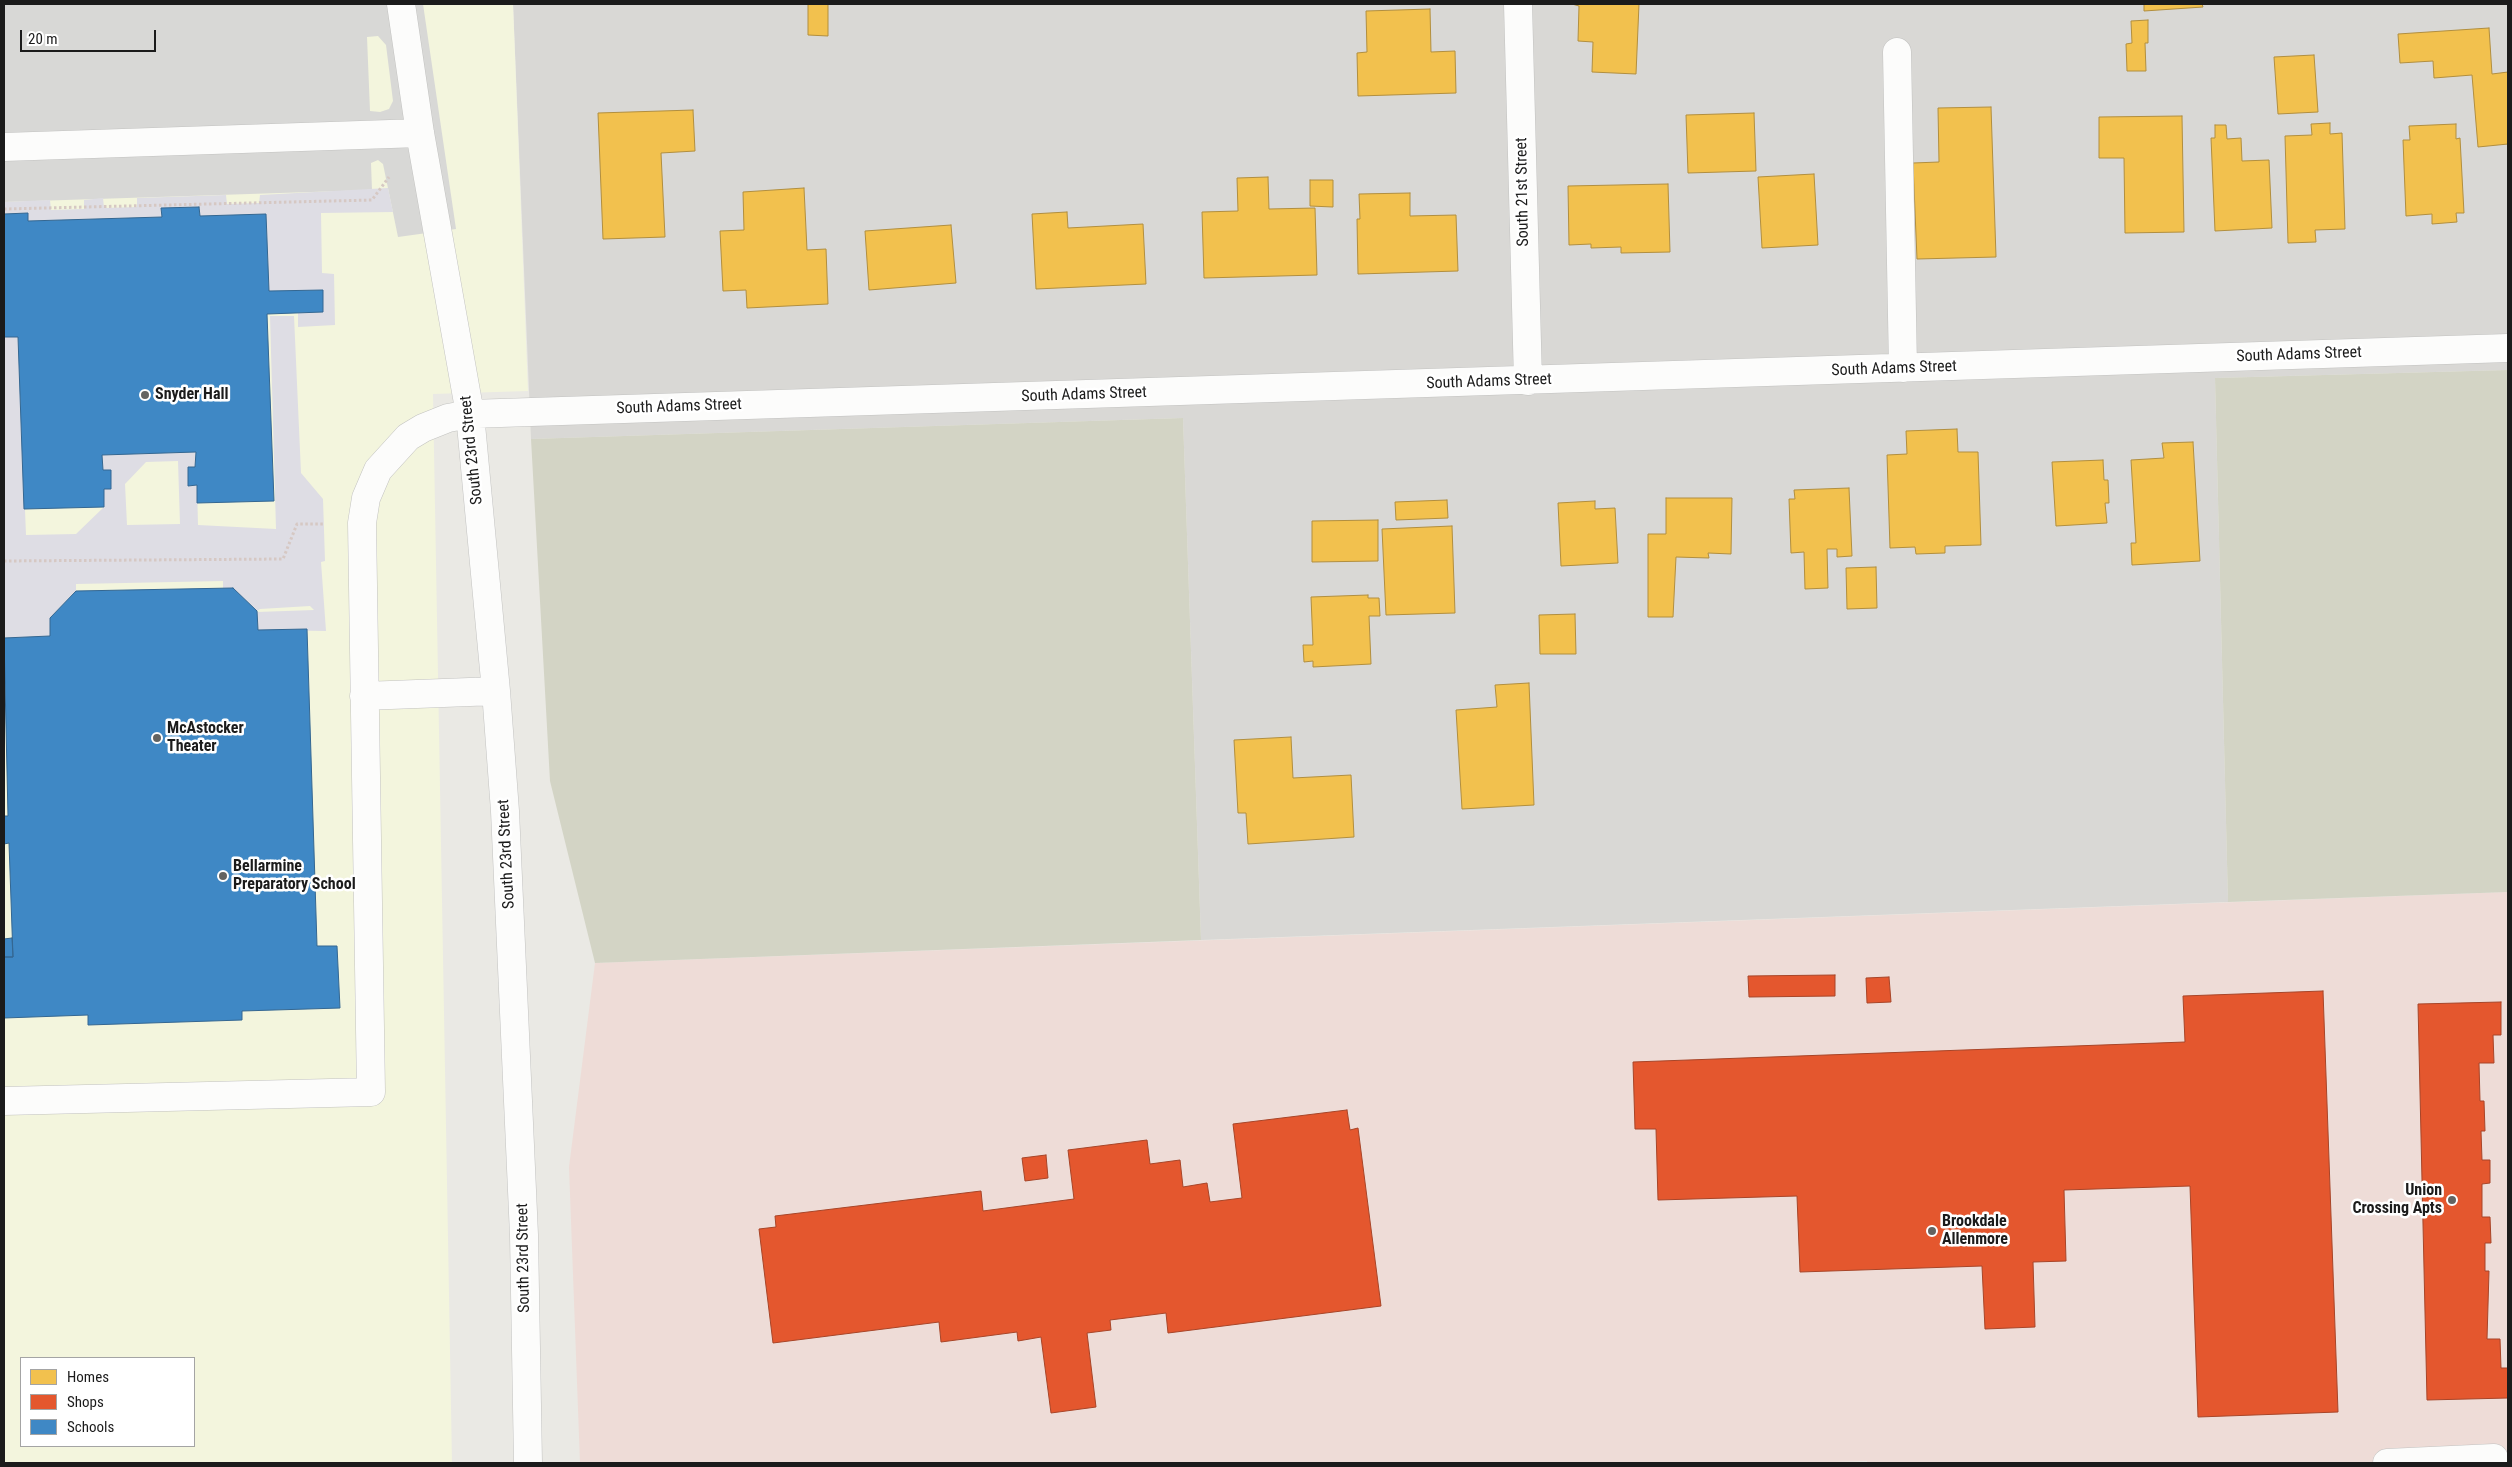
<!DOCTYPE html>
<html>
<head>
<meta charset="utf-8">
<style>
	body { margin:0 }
	#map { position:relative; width:2512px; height:1467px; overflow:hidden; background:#eae9e4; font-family:"Roboto Condensed",sans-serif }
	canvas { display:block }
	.frame { position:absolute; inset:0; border:5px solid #1b1b1b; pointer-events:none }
	.legend { position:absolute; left:20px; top:1357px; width:175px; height:90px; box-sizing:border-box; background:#fff; border:1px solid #a4a4a4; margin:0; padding:6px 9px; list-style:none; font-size:15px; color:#1b1b1b }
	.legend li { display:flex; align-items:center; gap:10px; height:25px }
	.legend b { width:25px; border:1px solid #a4a4a4 }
	.scale { position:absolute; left:20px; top:30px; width:136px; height:22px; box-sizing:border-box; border:2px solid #1b1b1b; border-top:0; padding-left:6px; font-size:15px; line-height:18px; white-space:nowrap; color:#1b1b1b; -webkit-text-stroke:4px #fff; paint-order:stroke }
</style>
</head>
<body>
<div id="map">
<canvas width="2512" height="1467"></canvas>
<div class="frame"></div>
<ul class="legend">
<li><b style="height:14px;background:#f2c14e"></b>Homes</li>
<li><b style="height:14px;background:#e4572e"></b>Shops</li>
<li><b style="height:14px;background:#3f88c5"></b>Schools</li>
</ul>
<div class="scale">20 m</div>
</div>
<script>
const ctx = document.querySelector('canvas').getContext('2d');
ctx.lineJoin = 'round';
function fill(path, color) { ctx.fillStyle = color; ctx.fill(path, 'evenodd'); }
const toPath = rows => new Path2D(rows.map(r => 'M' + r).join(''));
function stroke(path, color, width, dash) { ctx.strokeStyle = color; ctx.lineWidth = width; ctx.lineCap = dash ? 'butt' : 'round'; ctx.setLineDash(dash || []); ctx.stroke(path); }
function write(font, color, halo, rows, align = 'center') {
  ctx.font = font + ' "Roboto Condensed",sans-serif'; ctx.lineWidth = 5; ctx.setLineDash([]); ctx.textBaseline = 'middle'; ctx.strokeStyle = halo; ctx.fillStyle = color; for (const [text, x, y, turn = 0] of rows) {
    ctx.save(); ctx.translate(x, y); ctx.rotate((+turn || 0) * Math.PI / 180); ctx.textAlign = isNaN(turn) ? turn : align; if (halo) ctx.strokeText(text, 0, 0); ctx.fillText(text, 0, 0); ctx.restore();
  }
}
const residential = toPath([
	[513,4,2508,4,2508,370,2215,378,2228,902,1201,940,1183,418,531,439]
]);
const commercial = toPath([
	[2508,892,2508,1463,1867,1463,1867,1461,1802,1463,580,1463,569,1167,595,963]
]);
const education = toPath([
	[4,4,513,4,528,391,433,394,452,1463,4,1463],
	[21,1358,194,1358,194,1446,21,1446]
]);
const construction = toPath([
	[2508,370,2508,892,2228,902,2215,378],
	[1183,418,1201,940,595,963,550,781,531,439]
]);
const parking = toPath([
	[4,4,423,4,456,229,398,237,383,164,378,160,371,163,372,190,4,202],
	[378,36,386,45,393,101,389,109,380,112,370,111,367,37]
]);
const plaza = toPath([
	[388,188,393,212,321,213,322,273,334,274,335,325,298,327,298,313,323,312,322,290,269,291,266,214,200,216,199,207,162,208,162,217,28,221,28,214,4,214,4,202,50,200,51,210,84,209,84,200,103,198,104,208,137,207,137,198,226,195,227,204,259,203,260,195],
	[270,316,294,316,301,473,323,499,325,561,321,562,326,631,258,630,257,612,314,610,310,606,260,609,257,611,233,588,223,588,223,581,76,584,76,591,50,618,50,636,4,638,4,337,18,337,26,535,76,534,104,507,104,489,111,489,111,470,103,470,102,455,196,452,195,467,188,468,188,485,197,485,198,525,276,529],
	[178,461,180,524,127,525,125,484,146,462]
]);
const homes = toPath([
	[808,4,828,4,828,36,808,35,808,4],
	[1572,4,1639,4,1636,74,1592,72,1593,42,1578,41,1579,6,1572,4],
	[2144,4,2202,4,2203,7,2144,11,2144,4],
	[1430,9,1431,52,1455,51,1456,93,1358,96,1357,53,1367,52,1366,11,1430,9],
	[2148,20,2148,43,2145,43,2146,71,2127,71,2126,44,2132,43,2131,21,2148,20],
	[2489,28,2492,74,2508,72,2508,144,2478,147,2472,75,2434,78,2433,61,2400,63,2398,34,2489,28],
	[2314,55,2318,112,2278,114,2274,57,2314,55],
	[1991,107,1996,257,1917,259,1913,163,1939,162,1938,108,1991,107],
	[693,110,695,151,661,153,665,237,603,239,598,113,693,110],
	[1754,113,1756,171,1688,173,1686,115,1754,113],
	[2182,116,2184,232,2125,233,2124,158,2099,158,2099,117,2182,116],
	[2330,123,2330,134,2342,133,2345,229,2315,230,2316,242,2288,243,2285,136,2312,135,2311,124,2330,123],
	[2456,124,2456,139,2460,138,2464,213,2456,213,2457,222,2432,224,2432,214,2406,216,2403,140,2410,140,2409,126,2456,124],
	[2215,125,2226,125,2227,139,2241,138,2242,161,2269,160,2272,228,2215,231,2211,138,2215,138,2215,125],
	[1814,174,1818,245,1762,248,1758,177,1814,174],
	[1268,177,1269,209,1315,208,1317,275,1204,278,1202,212,1238,211,1237,178,1268,177],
	[1310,180,1333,180,1333,207,1310,206,1310,180],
	[1668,184,1670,252,1621,253,1621,247,1591,248,1591,244,1569,245,1568,186,1668,184],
	[804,188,807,250,826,249,828,304,747,308,746,290,723,291,720,231,744,230,743,192,804,188],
	[1410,193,1410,216,1456,215,1458,271,1358,274,1357,219,1360,219,1359,194,1410,193],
	[1067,212,1068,228,1143,224,1146,284,1036,289,1032,214,1067,212],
	[951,225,956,283,869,290,865,231,951,225],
	[1957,429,1958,452,1978,452,1981,545,1945,546,1945,553,1916,554,1915,547,1890,548,1887,455,1907,454,1906,431,1957,429],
	[2193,442,2200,561,2132,565,2131,543,2136,543,2131,460,2164,458,2162,443,2193,442],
	[2103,460,2104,480,2108,480,2109,503,2105,503,2107,523,2056,526,2052,462,2103,460],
	[1849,488,1852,556,1837,557,1837,549,1827,549,1828,588,1805,589,1804,552,1791,553,1789,499,1795,499,1794,490,1849,488],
	[1666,498,1732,498,1731,554,1708,553,1709,558,1676,557,1673,617,1648,617,1648,534,1666,534,1666,498],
	[1447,500,1448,518,1396,520,1395,502,1447,500],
	[1595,501,1595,509,1615,508,1618,563,1561,566,1558,503,1595,501],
	[1378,520,1378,561,1312,562,1312,521,1378,520],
	[1452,526,1455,613,1386,615,1382,529,1452,526],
	[1876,567,1877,608,1847,609,1846,568,1876,567],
	[1368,595,1368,598,1379,598,1380,616,1369,616,1371,664,1313,667,1313,661,1304,662,1303,645,1313,645,1311,597,1368,595],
	[1575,614,1576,654,1540,654,1539,615,1575,614],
	[1529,683,1534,805,1462,809,1456,710,1497,707,1495,685,1529,683],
	[1291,737,1293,778,1351,775,1354,837,1248,844,1246,813,1238,813,1234,740,1291,737]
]);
const shops = toPath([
	[1835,975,1835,996,1749,997,1748,976,1835,975],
	[1889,977,1891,1002,1867,1003,1866,978,1889,977],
	[2323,991,2338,1412,2198,1417,2190,1186,2064,1190,2066,1261,2033,1262,2035,1327,1985,1329,1982,1266,1800,1272,1797,1196,1658,1200,1656,1129,1635,1129,1633,1062,2185,1042,2183,996,2323,991],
	[2501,1002,2501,1035,2493,1035,2494,1063,2479,1063,2480,1101,2484,1101,2485,1131,2481,1131,2482,1160,2490,1160,2490,1183,2482,1184,2482,1217,2490,1217,2491,1243,2485,1243,2485,1271,2489,1271,2487,1339,2500,1339,2501,1368,2508,1368,2508,1398,2427,1400,2418,1004,2501,1002],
	[1347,1110,1350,1130,1358,1128,1381,1306,1168,1333,1166,1313,1110,1320,1111,1330,1087,1333,1096,1407,1051,1413,1041,1337,1018,1341,1017,1332,941,1342,939,1322,773,1343,759,1229,776,1227,775,1216,981,1191,983,1211,1074,1199,1068,1150,1147,1140,1150,1164,1180,1160,1183,1187,1207,1183,1210,1202,1242,1198,1233,1124,1347,1110],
	[1046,1155,1048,1178,1025,1181,1022,1158,1046,1155]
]);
const schools = toPath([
	[199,207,200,216,266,214,269,291,323,290,323,312,267,314,274,501,197,503,197,485,188,486,188,467,195,467,196,452,102,455,103,470,111,470,111,489,104,489,104,507,24,509,18,337,4,337,4,214,28,213,28,221,162,217,161,208,199,207],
	[233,588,257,611,258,630,307,629,317,946,337,946,340,1008,242,1011,242,1020,88,1025,88,1015,4,1018,4,957,13,957,9,843,4,844,4,816,8,816,4,638,50,636,50,618,76,591,233,588],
	[12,938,13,957,4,957,4,939,12,938]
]);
const path = toPath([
	[4,209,372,200,389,177],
	[4,561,283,559,297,524,324,524]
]);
const minor = toPath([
	[401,4,420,133,470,414,496,691,505,811,524,1235,528,1463],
	[1518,4,1528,381],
	[1897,52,1903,368],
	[4,147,420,133],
	[364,696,496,691],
	[4,1101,371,1092,362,523,366,498,378,470,408,437,423,428,448,418,470,414,531,412,2508,348],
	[2387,1463,2494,1458]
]);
const markers = [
	[145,395,5,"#636361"],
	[157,738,5,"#636361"],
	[223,876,5,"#636361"],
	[2452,1200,5,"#636361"],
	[1932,1231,5,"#636361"]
];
const streetNames = [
	["South 21st Street",1523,192,-91],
	["South Adams Street",2299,355,-2],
	["South Adams Street",1894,369,-2],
	["South Adams Street",1489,382,-2],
	["South Adams Street",1084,395,-2],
	["South Adams Street",679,407,-2],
	["South 23rd Street",472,450,-96],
	["South 23rd Street",507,854,-93],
	["South 23rd Street",524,1258,-91]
];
const poiNames = [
	["Snyder Hall",155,395],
	["McAstocker",167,729],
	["Theater",167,747],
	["Bellarmine",233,867],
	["Preparatory School",233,885],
	["Union",2442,1191,"right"],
	["Crossing Apts",2442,1209,"right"],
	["Brookdale",1942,1222],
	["Allenmore",1942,1240]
];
fill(residential, '#d9d8d5');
fill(commercial, '#eedcd7');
fill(education, '#f3f5dd');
fill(construction, '#d3d4c5');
fill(parking, '#d8d8d6');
fill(plaza, '#dedde4');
fill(homes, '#f2c14e');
stroke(homes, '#b28f3f', 1);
fill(shops, '#e4572e');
stroke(shops, '#a84528', 1);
fill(schools, '#3f88c5');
stroke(schools, '#346792', 1);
stroke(minor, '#c2c2c0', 29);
stroke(path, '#d6c8c3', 3, [2.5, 2.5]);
stroke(minor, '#fcfcfb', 28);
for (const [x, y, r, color] of markers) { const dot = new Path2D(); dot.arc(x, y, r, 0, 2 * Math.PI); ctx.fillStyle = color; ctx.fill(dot); stroke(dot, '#fff', 2); }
write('16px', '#1b1b1b', '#fff', streetNames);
write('bold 16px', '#1b1b1b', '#fff', poiNames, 'left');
</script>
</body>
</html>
